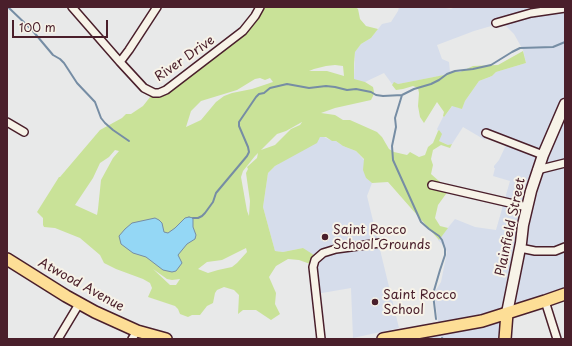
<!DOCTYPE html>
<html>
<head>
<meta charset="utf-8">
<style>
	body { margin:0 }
	#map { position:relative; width:572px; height:346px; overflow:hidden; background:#e8e9e9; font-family:"Playpen Sans",sans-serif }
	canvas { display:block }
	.frame { position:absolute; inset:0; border:8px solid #4a1f2b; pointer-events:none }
	.scale { position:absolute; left:12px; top:20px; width:96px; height:18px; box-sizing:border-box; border:2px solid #4a1f2b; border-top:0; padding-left:5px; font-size:12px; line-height:14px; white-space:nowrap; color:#4a1f2b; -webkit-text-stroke:3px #f7f3e8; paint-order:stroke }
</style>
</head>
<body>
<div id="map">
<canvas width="572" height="346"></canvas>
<div class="frame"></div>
<div class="scale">100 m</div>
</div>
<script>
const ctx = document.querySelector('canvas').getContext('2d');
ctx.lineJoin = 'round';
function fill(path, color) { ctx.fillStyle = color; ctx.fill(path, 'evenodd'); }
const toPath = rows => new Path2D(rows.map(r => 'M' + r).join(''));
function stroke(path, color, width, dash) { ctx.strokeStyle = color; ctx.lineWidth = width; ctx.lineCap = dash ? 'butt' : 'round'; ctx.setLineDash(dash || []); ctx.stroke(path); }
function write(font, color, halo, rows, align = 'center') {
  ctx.font = font + ' "Playpen Sans",sans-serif'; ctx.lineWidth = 4; ctx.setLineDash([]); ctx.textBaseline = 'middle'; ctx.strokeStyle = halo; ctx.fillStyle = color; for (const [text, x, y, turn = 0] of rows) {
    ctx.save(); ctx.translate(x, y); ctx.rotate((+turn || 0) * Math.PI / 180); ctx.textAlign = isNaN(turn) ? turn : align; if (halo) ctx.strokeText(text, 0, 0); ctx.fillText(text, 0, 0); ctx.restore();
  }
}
const built = toPath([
	[399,7,440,7,451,9,455,7,565,7,565,293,508,314,505,339,402,339,439,328,434,293,441,282,447,252,444,246,438,240,455,219,475,227,496,230,510,181,493,176,495,168,494,168,494,166,499,160,507,143,486,134,485,140,463,127,452,144,448,145,439,141,439,130,438,131,437,129,443,117,444,117,453,105,462,109,465,101,479,81,492,76,496,72,526,63,523,50,514,34,503,23,498,24,474,31,437,45,442,59,449,62,450,72,445,75,398,84,394,83,392,84,384,73,365,82,357,83,354,81,355,52,361,44,371,38,382,24,391,22,398,11],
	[320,137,324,137,330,140,336,141,343,146,356,151,364,160,366,178,372,183,367,196,399,328,353,338,351,288,316,294,315,260,303,248,283,252,275,251,263,207,268,173,275,166]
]);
const green = toPath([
	[259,7,355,7,358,9,360,19,366,26,378,29,371,38,361,44,355,52,354,64,354,79,365,82,373,87,374,92,373,96,371,100,335,108,321,113,335,115,343,120,350,120,377,132,382,137,389,149,394,152,407,155,410,152,419,157,425,155,428,147,433,143,438,131,439,130,442,134,439,141,448,145,452,144,450,148,441,145,433,150,431,159,433,165,431,174,440,182,451,187,438,205,435,218,440,226,448,228,439,240,388,182,372,183,366,178,363,170,364,159,356,151,343,146,336,141,332,141,326,137,320,137,317,143,275,166,268,173,263,207,275,251,283,252,303,248,317,257,313,265,299,260,288,259,276,266,269,277,276,293,275,304,280,314,271,320,256,310,243,310,238,314,239,295,234,290,224,287,217,290,215,293,213,303,207,306,200,315,192,315,188,317,180,314,178,309,175,306,148,297,152,288,150,283,143,279,116,269,104,263,100,255,80,238,55,228,44,227,43,225,43,218,37,212,59,177,60,177,100,130,122,118,126,114,131,114,143,106,154,92,165,90,241,33],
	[335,65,343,66,344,76,327,71,309,71,314,69,326,66],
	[260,78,265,80,270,78,273,82,252,89,232,93,224,96,216,102,201,120,186,127,191,111,201,101,237,90,255,79],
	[302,122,300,125,291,129,275,145,261,150,277,134,286,131],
	[115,150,119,151,113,158,101,180,98,209,97,215,75,205,93,178,100,163,109,157],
	[258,153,257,158,247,167,248,169,246,173,250,201,249,216,247,211,241,177,243,171,255,156],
	[246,248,247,252,237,263,232,267,218,270,208,273,198,269,207,262,222,260],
	[153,269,167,279,172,280,180,279,176,285,170,285],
	[523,51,526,63,496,72,492,76,479,81,465,101,462,109,452,106,444,117,443,116,444,112,437,102,424,123,420,117,418,106,419,93,418,88,413,86,403,89,396,90,392,85,394,82,398,84,444,75,450,72,460,72,473,66,498,65]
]);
const water = toPath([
	[189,217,193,218,193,227,196,235,195,239,187,244,178,255,182,263,176,271,172,272,163,270,146,257,133,253,121,244,119,236,125,229,132,223,155,218,159,220,162,223,164,232,168,233,175,228,185,218,189,217]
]);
const stream = toPath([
	[8,7,32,30,53,55,60,59,64,63,77,83,95,102,101,118,105,123,113,130,129,141],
	[402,95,395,118,396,127,392,146,393,160,421,222,429,229,439,236,442,240,445,249,445,255,440,270,433,294,436,319],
	[193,218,198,218,202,216,205,213,213,202,216,193,247,156,249,152,248,147,239,126,239,122,256,97,259,94,264,93,270,88,287,84,309,88,326,86,335,87,347,90,356,89,371,92,376,95,383,96,402,95,414,89,431,84,439,80,447,74,455,71,473,69,491,65,512,52,520,48,553,47,565,42],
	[442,338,443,339]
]);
const minor = toPath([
	[72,7,120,62,144,88,154,93,159,93,166,90,243,31,255,16,260,7],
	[496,23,531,13,565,8],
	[120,62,129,50,157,7],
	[7,122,24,132],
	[486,133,543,155],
	[537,170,565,163],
	[432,185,527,207],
	[520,248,535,251,555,251,565,247],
	[545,301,557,339],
	[58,339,79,304],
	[132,339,137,331],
	[321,339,313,267,315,260,323,253,336,249,380,243]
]);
const secondary = toPath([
	[507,313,521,243,523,225,531,191,543,155,565,104]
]);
const primary = toPath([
	[7,259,66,296,95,312,137,331,166,339],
	[383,339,482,321,545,301,565,294],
	[505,339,507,313]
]);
const markers = [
	[325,237,4,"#4a1f2b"],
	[375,302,4,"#4a1f2b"]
];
const streetNames = [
	["River Drive",185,59,-35],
	["Plainfield Street",511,227,-78],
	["Atwood Avenue",81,285,29]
];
const poiNames = [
	["Saint Rocco",333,230],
	["School Grounds",333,245],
	["Saint Rocco",383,295],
	["School",383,310]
];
fill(built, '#d6ddeb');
fill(green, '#c9e298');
fill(water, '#94d7f5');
stroke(water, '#768da4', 1);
stroke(stream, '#768da4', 2);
stroke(minor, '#4a1f2b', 10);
stroke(secondary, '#4a1f2b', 13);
stroke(primary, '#4a1f2b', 14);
stroke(minor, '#f7f3e8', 7);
stroke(secondary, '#f7f3e8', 10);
stroke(primary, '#fdde96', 11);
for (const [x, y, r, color] of markers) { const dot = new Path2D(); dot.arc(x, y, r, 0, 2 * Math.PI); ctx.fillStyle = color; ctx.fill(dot); stroke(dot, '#f7f3e8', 1.5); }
write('13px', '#4a1f2b', '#f7f3e8', streetNames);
write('13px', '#4a1f2b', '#f7f3e8', poiNames, 'left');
</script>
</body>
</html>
